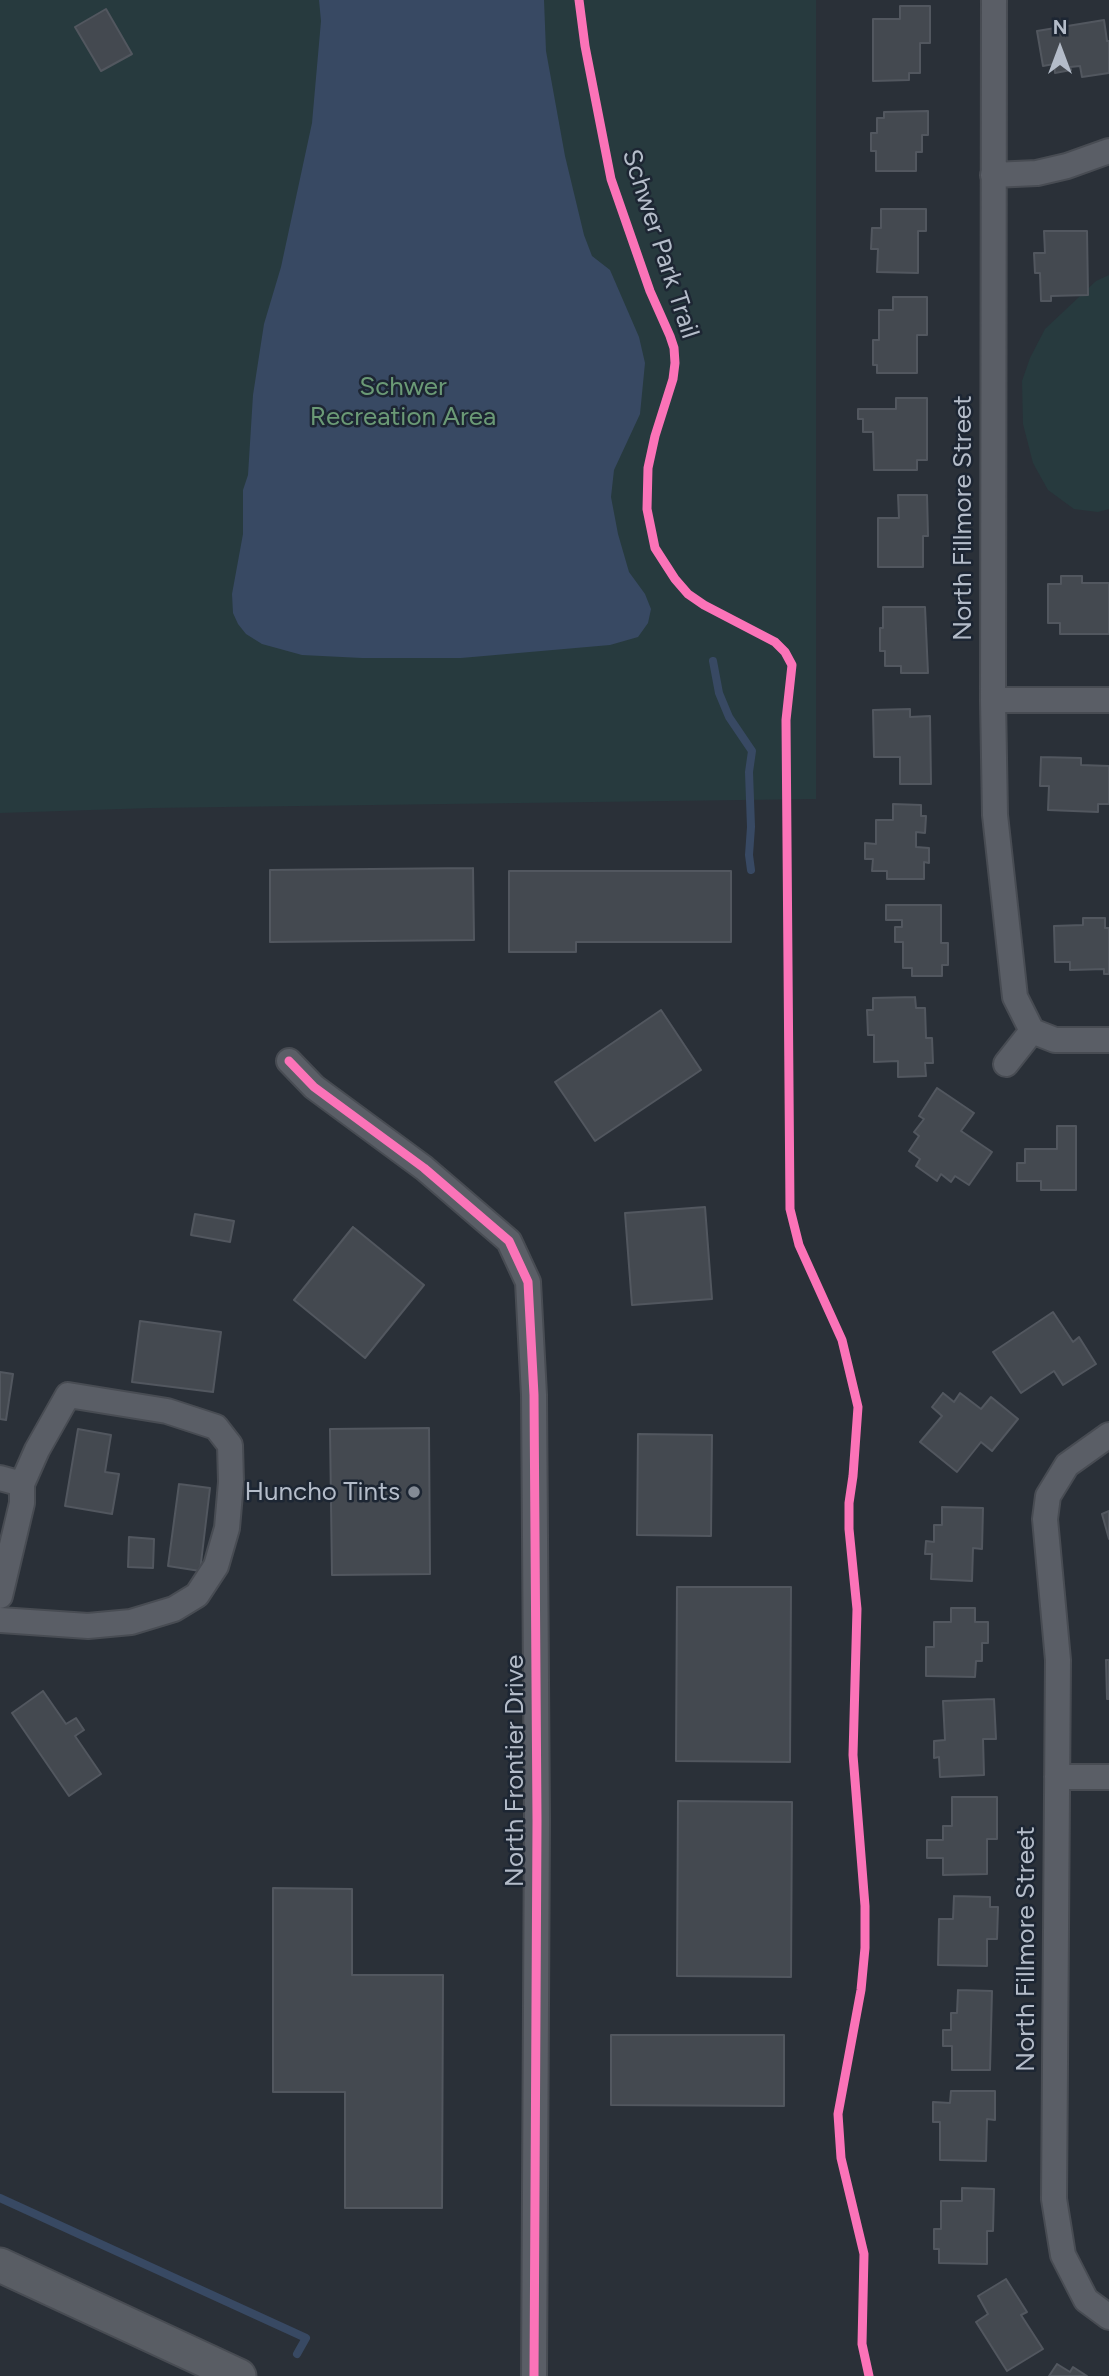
<!DOCTYPE html>
<html>
<head>
<meta charset="utf-8">
<style>
	body { margin:0 }
	#map { position:relative; width:1109px; height:2376px; overflow:hidden; background:#2a3038; font-family:Figtree,sans-serif }
	canvas { display:block }
	.north { position:absolute; left:1025px; top:14px; width:70px; height:70px; -webkit-text-stroke:5px #1d2633; paint-order:stroke; rotate:0deg; font-size:19px; font-weight:700; line-height:28px; text-align:center; color:#b4bcc9 }
	.north::after { content:''; display:block; margin:auto; width:24px; height:32px; background:#b4bcc9; clip-path:polygon(50% 0,100% 100%,50% 72%,0 100%) }
</style>
</head>
<body>
<div id="map">
<canvas width="1109" height="2376"></canvas>
<div class="north">N</div>
</div>
<script>
const ctx = document.querySelector('canvas').getContext('2d');
ctx.lineJoin = 'round';
function fill(path, color) { ctx.fillStyle = color; ctx.fill(path, 'evenodd'); }
const toPath = rows => new Path2D(rows.map(r => 'M' + r).join(''));
function stroke(path, color, width, dash) { ctx.strokeStyle = color; ctx.lineWidth = width; ctx.lineCap = dash ? 'butt' : 'round'; ctx.setLineDash(dash || []); ctx.stroke(path); }
function write(font, color, halo, rows, align = 'center') {
  ctx.font = font + ' Figtree,sans-serif'; ctx.lineWidth = 5; ctx.setLineDash([]); ctx.textBaseline = 'middle'; ctx.strokeStyle = halo; ctx.fillStyle = color; for (const [text, x, y, turn = 0] of rows) {
    ctx.save(); ctx.translate(x, y); ctx.rotate((+turn || 0) * Math.PI / 180); ctx.textAlign = isNaN(turn) ? turn : align; if (halo) ctx.strokeText(text, 0, 0); ctx.fillText(text, 0, 0); ctx.restore();
  }
}
const green = toPath([
	[0,0,816,0,816,799,152,808,0,813],
	[1109,275,1109,509,1098,512,1074,509,1048,490,1033,463,1023,424,1022,381,1030,358,1045,329,1096,281]
]);
const water = toPath([
	[319,0,544,0,546,51,565,156,584,235,592,256,610,270,639,337,645,363,640,414,614,470,611,497,618,534,629,572,645,594,651,609,648,623,638,637,610,645,461,658,362,658,302,655,262,644,246,634,238,624,233,613,232,594,243,534,243,490,248,475,253,395,264,324,281,267,312,123,321,21]
]);
const stream = toPath([
	[713,661,719,693,729,717,752,751,749,772,751,827,749,855,751,870],
	[0,2198,306,2338,297,2354]
]);
const building = toPath([
	[900,6,930,6,930,43,920,43,920,73,909,73,909,80,873,81,873,19,900,19,900,6],
	[106,9,132,54,101,71,75,27,106,9],
	[1104,20,1107,41,1109,41,1109,73,1082,77,1080,66,1070,67,1071,70,1055,73,1054,64,1043,66,1037,31,1104,20],
	[928,111,928,135,922,135,922,152,916,152,916,171,876,171,876,151,871,151,871,133,877,133,877,118,884,118,884,112,928,111],
	[881,209,926,209,926,231,918,231,918,273,877,272,878,249,871,249,872,228,881,228,881,209],
	[1044,231,1087,231,1088,295,1051,296,1051,301,1041,301,1040,273,1035,273,1034,253,1045,253,1044,231],
	[893,297,927,297,927,335,917,335,917,373,877,373,877,365,873,365,873,340,879,340,879,310,893,310,893,297],
	[896,398,927,398,927,460,917,460,917,470,874,470,873,432,863,432,863,419,858,419,858,409,896,409,896,398],
	[898,495,927,495,928,536,923,536,923,567,878,567,878,518,899,518,898,495],
	[1061,576,1082,576,1082,583,1109,583,1109,634,1060,634,1060,623,1048,623,1048,584,1061,584,1061,576],
	[883,607,925,607,928,673,901,673,901,666,885,666,885,651,880,651,880,628,883,628,883,607],
	[910,709,910,717,930,716,931,784,900,784,900,757,874,757,873,710,910,709],
	[1041,757,1081,758,1081,765,1109,766,1109,804,1098,804,1098,812,1048,810,1049,786,1040,786,1041,757],
	[893,804,921,805,921,816,926,816,925,833,916,832,916,847,929,848,929,863,924,862,924,879,887,879,887,871,872,871,873,859,865,859,865,843,876,844,876,820,893,820,893,804],
	[473,868,474,940,270,942,270,870,473,868],
	[509,871,731,871,731,942,576,942,576,952,509,952,509,871],
	[886,905,941,905,941,943,948,943,948,965,942,965,942,976,912,976,912,968,903,968,903,942,895,942,895,927,902,927,902,920,886,920,886,905],
	[1083,918,1105,918,1105,928,1109,928,1109,974,1104,974,1104,969,1070,970,1070,962,1055,962,1054,926,1083,925,1083,918],
	[915,997,916,1008,925,1008,926,1038,932,1038,933,1063,925,1063,926,1076,898,1077,898,1061,874,1062,874,1035,868,1035,867,1010,873,1010,873,998,915,997],
	[661,1010,701,1070,595,1141,555,1082,661,1010],
	[937,1088,974,1113,961,1131,992,1152,969,1185,955,1176,951,1182,941,1174,937,1181,916,1166,920,1159,909,1151,919,1136,914,1132,924,1119,919,1116,937,1088],
	[1057,1126,1076,1126,1076,1190,1041,1190,1041,1181,1017,1181,1017,1163,1025,1163,1025,1149,1057,1149,1057,1126],
	[705,1207,712,1299,632,1305,625,1213,705,1207],
	[195,1214,234,1221,230,1242,191,1235,195,1214],
	[353,1227,424,1285,365,1358,294,1300,353,1227],
	[1053,1312,1073,1342,1079,1337,1096,1364,1063,1385,1054,1371,1021,1393,993,1352,1053,1312],
	[140,1321,221,1332,213,1392,132,1382,140,1321],
	[0,1372,13,1374,6,1420,0,1419,0,1372],
	[943,1393,954,1402,960,1393,981,1409,991,1397,1018,1419,992,1451,981,1442,957,1472,920,1442,942,1416,932,1407,943,1393],
	[429,1428,430,1574,332,1575,330,1429,429,1428],
	[78,1429,111,1435,105,1472,119,1474,112,1514,65,1506,78,1429],
	[638,1434,712,1435,711,1536,637,1535,638,1434],
	[179,1484,210,1488,200,1571,168,1566,179,1484],
	[942,1507,983,1508,982,1549,973,1548,972,1581,931,1579,932,1554,925,1554,926,1541,934,1542,934,1525,942,1525,942,1507],
	[1109,1511,1109,1539,1102,1514,1109,1511],
	[129,1537,154,1539,153,1568,128,1567,129,1537],
	[677,1587,791,1587,790,1762,676,1761,677,1587],
	[951,1608,975,1608,975,1622,988,1622,988,1643,982,1643,982,1661,976,1661,975,1677,926,1676,926,1647,934,1647,934,1622,951,1622,951,1608],
	[1106,1660,1109,1660,1109,1699,1107,1699,1106,1660],
	[43,1691,66,1724,76,1718,84,1730,75,1736,101,1774,69,1796,12,1713,43,1691],
	[994,1699,996,1739,983,1739,984,1775,940,1777,939,1757,934,1758,934,1741,945,1740,943,1701,994,1699],
	[952,1797,997,1797,997,1839,987,1839,987,1874,943,1875,943,1858,927,1858,927,1840,943,1840,943,1826,952,1826,952,1797],
	[678,1801,792,1802,791,1977,677,1976,678,1801],
	[273,1888,352,1889,352,1975,443,1975,442,2208,345,2208,345,2092,273,2092,273,1888],
	[954,1896,990,1897,990,1907,998,1907,997,1939,987,1939,987,1966,938,1965,939,1919,953,1919,954,1896],
	[958,1990,992,1991,990,2070,952,2070,952,2046,943,2046,943,2030,951,2030,951,2013,957,2013,958,1990],
	[611,2035,784,2035,784,2106,611,2105,611,2035],
	[951,2091,995,2091,995,2120,987,2119,986,2161,940,2160,940,2122,933,2122,933,2102,950,2103,951,2091],
	[962,2188,994,2189,993,2231,987,2231,987,2264,939,2263,939,2249,934,2249,934,2229,941,2229,941,2201,962,2201,962,2188],
	[1006,2279,1027,2312,1021,2315,1043,2349,1007,2371,976,2322,988,2314,978,2296,1006,2279],
	[1057,2364,1070,2372,1073,2367,1087,2376,1049,2376,1057,2364]
]);
const minor = toPath([
	[994,0,993,700,995,815,1015,997,1032,1031],
	[993,175,1037,173,1067,166,1109,151],
	[993,700,1109,700],
	[1032,1031,1055,1040,1109,1040],
	[289,1061,314,1087,424,1168,509,1241,528,1282,534,1395,537,1821,534,2376],
	[1006,1064,1032,1031],
	[1109,1435,1067,1465,1048,1496,1045,1519,1058,1660,1054,2199,1063,2255,1086,2300,1109,2317],
	[0,1478,22,1484,22,1503,0,1596],
	[0,1620,88,1626,131,1622,174,1609,197,1595,216,1566,227,1528,231,1482,230,1445,216,1427,167,1411,68,1395,37,1450,22,1484],
	[1057,1777,1109,1777]
]);
const secondary = toPath([
	[0,2265,239,2376]
]);
const cycleway = toPath([
	[579,0,585,46,611,179,650,291,670,336,674,348,675,363,673,379,655,436,648,468,647,509,655,548,675,579,688,594,704,605,775,642,785,652,792,665,786,720,790,1209,799,1245,842,1340,858,1407,853,1476,849,1503,849,1529,857,1609,853,1755,865,1906,865,1948,861,1990,838,2114,841,2158,864,2254,862,2344,869,2376],
	[289,1061,314,1087,424,1168,509,1241,528,1282,534,1395,537,1821,534,2376]
]);
const markers = [
	[414,1492,7,"#848b96"]
];
const streetNames = [
	["Schwer Park Trail",660,244,72],
	["North Fillmore Street",963,518,-90],
	["North Frontier Drive",515,1771,-90],
	["North Fillmore Street",1026,1949,-90]
];
const parkNames = [
	["Schwer",403,387],
	["Recreation Area",403,417]
];
const poiNames = [
	["Huncho Tints",400,1492]
];
fill(green, '#273a3e');
fill(water, '#384963');
stroke(stream, '#384963', 8);
fill(building, '#444950');
stroke(building, '#52575f', 2);
stroke(minor, '#484c53', 28);
stroke(secondary, '#484c53', 37);
stroke(minor, '#5a5e66', 24);
stroke(secondary, '#595d64', 33);
stroke(cycleway, '#fb73b8', 9);
for (const [x, y, r, color] of markers) { const dot = new Path2D(); dot.arc(x, y, r, 0, 2 * Math.PI); ctx.fillStyle = color; ctx.fill(dot); stroke(dot, '#1d2633', 2.5); }
write('26px', '#b4bcc9', '#1d2633', streetNames);
write('26px', '#6b9a76', '#1d2633', parkNames);
write('26px', '#b4bcc9', '#1d2633', poiNames, 'right');
</script>
</body>
</html>
